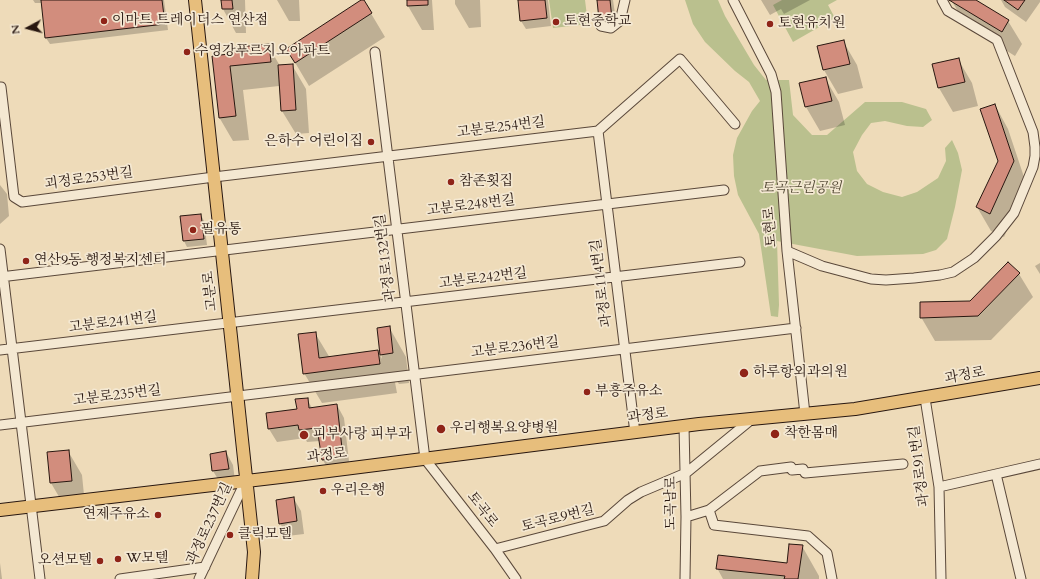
<!DOCTYPE html>
<html>
<head>
<meta charset="utf-8">
<style>
	body { margin:0 }
	#map { position:relative; width:1040px; height:579px; overflow:hidden; background:#eedbb9; font-family:Cardo,serif }
	canvas { display:block }
	.north { position:absolute; left:8px; top:8px; width:40px; height:40px; -webkit-text-stroke:3px #f4e8d2; paint-order:stroke; rotate:263deg; font-size:11px; font-weight:700; line-height:16px; text-align:center; color:#281710 }
	.north::after { content:''; display:block; margin:auto; width:14px; height:18px; background:#281710; clip-path:polygon(50% 0,100% 100%,50% 72%,0 100%) }
</style>
</head>
<body>
<div id="map">
<canvas width="1040" height="579"></canvas>
<div class="north">N</div>
</div>
<script>
const ctx = document.querySelector('canvas').getContext('2d');
ctx.lineJoin = 'round';
function fill(path, color) { ctx.fillStyle = color; ctx.fill(path, 'evenodd'); }
const toPath = rows => new Path2D(rows.map(r => 'M' + r).join(''));
function stroke(path, color, width, dash) { ctx.strokeStyle = color; ctx.lineWidth = width; ctx.lineCap = dash ? 'butt' : 'round'; ctx.setLineDash(dash || []); ctx.stroke(path); }
function write(font, color, halo, rows, align = 'center') {
  ctx.font = font + ' Cardo,"Noto Serif KR",serif'; ctx.lineWidth = 3.5; ctx.setLineDash([]); ctx.textBaseline = 'middle'; ctx.strokeStyle = halo; ctx.fillStyle = color; for (const [text, x, y, turn = 0] of rows) {
    ctx.save(); ctx.translate(x, y); ctx.rotate((+turn || 0) * Math.PI / 180); ctx.textAlign = isNaN(turn) ? turn : align; if (halo) ctx.strokeText(text, 0, 0); ctx.fillText(text, 0, 0); ctx.restore();
  }
}
const green = toPath([
	[549,0,585,0,588,24,553,28],
	[685,0,718,0,725,16,754,65,766,80,789,80,793,115,812,135,827,135,865,102,902,102,926,109,932,120,923,127,907,126,885,121,871,123,862,135,853,152,857,171,867,184,883,192,902,197,917,192,938,178,946,161,945,148,952,140,958,153,962,170,955,207,947,239,936,250,923,254,857,256,777,241,779,305,778,317,771,316,759,234,738,195,734,176,733,155,737,138,752,111,760,101,749,82,735,71,705,42,693,24],
	[782,0,837,0,828,5,835,18,793,42,773,5]
]);
const shadow = toPath([
	[33,0,164,0,168,30,50,44,46,38,42,3,35,3],
	[222,0,245,0,246,33,236,33,223,9],
	[277,0,299,0,300,21,289,21],
	[363,0,385,37,309,86,287,49],
	[408,0,432,0,434,30,422,30,408,6],
	[455,0,480,0,481,27,469,28,455,4],
	[519,0,548,0,551,26,526,29,521,21],
	[598,0,613,0,617,28,605,29,600,20],
	[761,0,810,0,784,14,781,9,770,15],
	[951,0,974,0,1008,21,1022,44,1015,56,967,26],
	[1001,0,1040,0,1040,2,1026,22,1005,7],
	[843,41,857,65,863,88,838,94,824,70,818,47],
	[268,45,280,66,292,65,306,89,309,133,296,134,282,111,279,86,243,90,249,140,233,141,219,117,230,55],
	[958,59,972,83,978,106,953,112,939,88,933,65],
	[825,78,839,102,845,125,820,131,806,107,800,84],
	[995,105,1008,129,1027,186,1004,237,991,231,977,207,999,161],
	[0,185,7,194,9,216,0,224],
	[201,215,204,221,207,245,187,247,184,241,181,217],
	[1040,263,1040,274,1035,266],
	[1019,274,1033,297,991,340,935,341,921,317,971,302],
	[389,327,406,357,409,383,399,384,394,377,397,393,322,403,304,373,315,333,330,358,378,351,382,359,378,329],
	[307,399,312,408,337,405,344,418,350,470,330,473,323,460,320,441,307,442,305,438,277,442,269,429,267,414,298,410],
	[68,451,82,475,85,505,65,507,51,483],
	[226,452,233,465,235,481,221,484,213,471,211,454],
	[294,499,301,511,304,534,287,536,280,523],
	[802,546,819,576,819,579,723,579,717,568,787,564],
	[0,563,2,579,0,579]
]);
const building = toPath([
	[41,0,162,0,165,24,45,38,41,0],
	[221,0,232,0,233,9,222,9,221,0],
	[361,0,364,0,372,13,295,63,286,49,361,0],
	[407,0,428,0,428,5,407,6,407,0],
	[518,0,545,0,547,18,520,21,518,0],
	[597,0,610,0,612,19,609,22,599,20,597,0],
	[949,0,976,0,1009,20,1002,32,949,0],
	[1004,0,1025,0,1018,10,1004,0],
	[844,40,850,64,823,70,817,46,844,40],
	[269,44,271,62,230,66,236,116,219,118,212,56,229,54,228,48,269,44],
	[959,58,965,82,938,88,932,64,959,58],
	[293,64,296,110,281,111,278,65,293,64],
	[826,77,832,101,805,107,799,83,826,77],
	[995,104,1014,161,990,214,976,207,998,161,980,109,995,104],
	[201,214,204,239,183,241,180,216,201,214],
	[1008,262,1020,273,978,316,920,318,920,302,970,301,1008,262],
	[390,326,393,353,380,355,377,328,390,326],
	[316,332,319,358,378,350,380,364,303,374,298,334,316,332],
	[308,398,309,408,337,404,343,457,322,460,317,428,299,430,298,425,268,429,266,413,297,409,295,399,308,398],
	[69,450,72,481,50,483,47,452,69,450],
	[226,451,229,469,212,471,210,454,226,451],
	[294,497,297,521,279,524,276,500,294,497],
	[789,544,803,545,798,579,784,579,785,576,716,569,718,555,787,563,789,544]
]);
const minor = toPath([
	[733,0,771,74,776,92,787,251,805,414],
	[601,26,611,28,620,21,625,0],
	[375,52,425,459,495,549,516,579],
	[0,87,1,87,14,197,22,202,214,177,598,131,680,59,735,124],
	[598,131,635,433],
	[0,249,40,579],
	[787,251,822,266,871,279,886,280,914,278,940,275,953,272,974,258,996,236,1014,213,1033,167,1035,156,1035,147,1033,132,997,40,948,11,942,0],
	[0,277,724,190],
	[0,350,740,262],
	[925,398,939,487,941,579],
	[0,425,796,328],
	[684,426,686,517,685,579],
	[996,474,1021,579],
	[939,487,1040,464],
	[709,510,714,525,808,536,827,553,832,579],
	[686,517,709,510,760,471,791,467,792,470,803,469,805,473,903,464],
	[495,549,604,521,628,500,641,492,686,473,752,419],
	[120,579,205,567],
	[199,579,246,480]
]);
const major = toPath([
	[195,0,254,552,252,579],
	[0,510,289,476,699,424,855,409,1040,378]
]);
const markers = [
	[104,21,4,"#8f2418"],
	[556,22,4,"#8f2418"],
	[770,24,4,"#8f2418"],
	[187,52,4,"#8f2418"],
	[371,142,4,"#8f2418"],
	[451,182,4,"#8f2418"],
	[193,230,4,"#8f2418"],
	[26,261,4,"#8f2418"],
	[744,373,5,"#8f2418"],
	[587,392,4,"#8f2418"],
	[441,429,5,"#8f2418"],
	[775,434,5,"#8f2418"],
	[304,435,5,"#8f2418"],
	[323,491,4,"#8f2418"],
	[158,515,4,"#8f2418"],
	[230,535,4,"#8f2418"],
	[118,559,4,"#8f2418"],
	[100,561,4,"#8f2418"]
];
const poiNames = [
	["이마트 트레이더스 연산점",112,21],
	["토현중학교",564,22],
	["토현유치원",778,24],
	["수영강푸르지오아파트",195,52],
	["은하수 어린이집",363,142,"right"],
	["참존횟집",459,182],
	["필유통",201,230],
	["연산9동 행정복지센터",34,261],
	["하루항외과의원",753,373],
	["부흥주유소",595,392],
	["우리행복요양병원",450,429],
	["착한몸매",784,434],
	["피부사랑 피부과",313,435],
	["우리은행",331,491],
	["연제주유소",150,515,"right"],
	["클릭모텔",238,535],
	["W모텔",126,559],
	["오션모텔",92,561,"right"]
];
const streetNames = [
	["고분로254번길",501,128,-7],
	["괴정로253번길",89,179,-8],
	["고분로248번길",471,206,-7],
	["토현로",771,227,-94],
	["과정로132번길",386,258,-97],
	["고분로242번길",483,279,-7],
	["과정로114번길",602,283,-97],
	["고분로",211,291,-96],
	["고분로241번길",113,323,-7],
	["고분로236번길",515,348,-7],
	["과정로",965,376,-10],
	["고분로235번길",117,396,-7],
	["과정로",648,416,-7],
	["과정로",327,456,-7],
	["과정로91번길",920,466,-97],
	["도곡남로",672,503,-90],
	["토곡로",482,510,52],
	["토곡로9번길",558,519,-14],
	["과정로237번길",210,524,-65]
];
const parkNames = [
	["토곡근린공원",801,189]
];
fill(green, '#bac08e');
fill(shadow, '#0003');
fill(building, '#d28d7d');
stroke(building, '#281710', 1);
stroke(minor, '#5a483a', 11);
stroke(major, '#281710', 14);
stroke(minor, '#f4e8d2', 9);
stroke(major, '#e7be7c', 12);
for (const [x, y, r, color] of markers) { const dot = new Path2D(); dot.arc(x, y, r, 0, 2 * Math.PI); ctx.fillStyle = color; ctx.fill(dot); stroke(dot, '#f4e8d2', 1.5); }
write('14px', '#281710', '#f4e8d2', poiNames, 'left');
write('14px', '#281710', '#f4e8d2', streetNames);
write('italic 14px', '#544a36', '#f4e8d2', parkNames);
</script>
</body>
</html>
